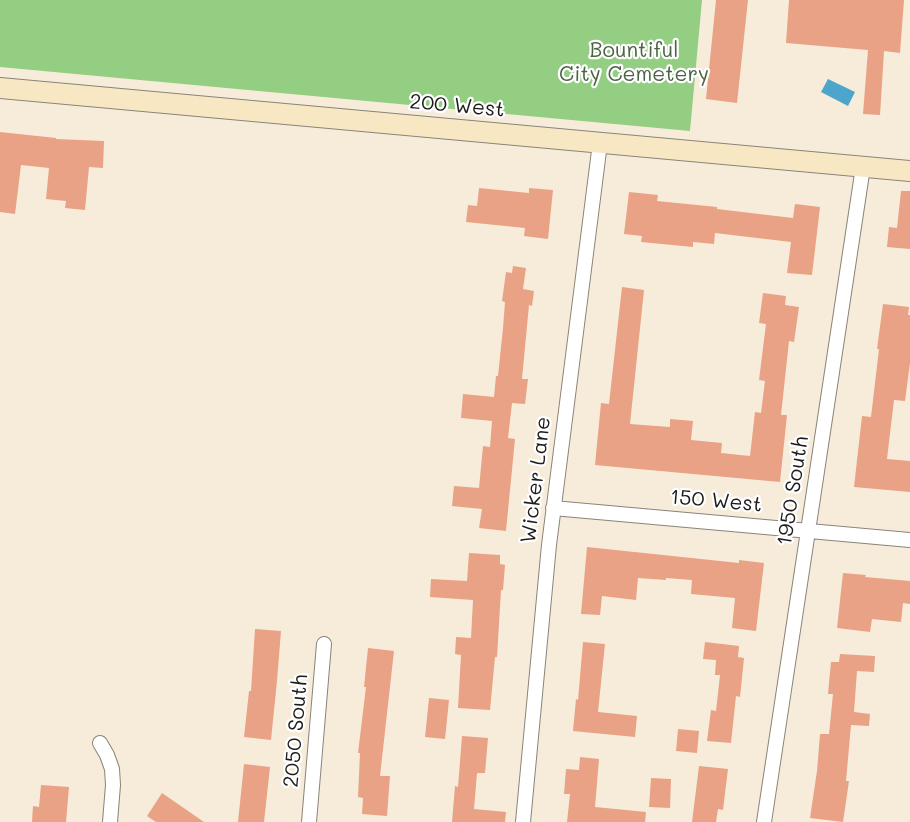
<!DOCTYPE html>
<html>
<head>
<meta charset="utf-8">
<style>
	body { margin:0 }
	canvas { display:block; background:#f6ecd9 }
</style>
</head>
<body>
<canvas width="910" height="822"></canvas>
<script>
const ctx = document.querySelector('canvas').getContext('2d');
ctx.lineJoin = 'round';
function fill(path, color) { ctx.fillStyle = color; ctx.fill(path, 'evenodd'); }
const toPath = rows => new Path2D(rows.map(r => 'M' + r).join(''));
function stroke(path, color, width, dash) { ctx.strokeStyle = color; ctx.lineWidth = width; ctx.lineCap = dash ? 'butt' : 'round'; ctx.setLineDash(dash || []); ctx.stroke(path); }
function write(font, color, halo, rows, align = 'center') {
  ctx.font = font + ' Mali,sans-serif'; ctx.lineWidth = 4.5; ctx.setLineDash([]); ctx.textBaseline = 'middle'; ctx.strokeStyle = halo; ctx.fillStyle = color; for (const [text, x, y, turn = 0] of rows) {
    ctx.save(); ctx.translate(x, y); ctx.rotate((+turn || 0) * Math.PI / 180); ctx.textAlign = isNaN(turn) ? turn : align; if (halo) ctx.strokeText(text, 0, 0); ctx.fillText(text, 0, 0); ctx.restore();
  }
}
const green = toPath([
	[0,0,702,0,690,131,0,67]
]);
const water = toPath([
	[828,79,855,92,848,106,821,92]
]);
const building = toPath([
	[716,0,748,0,737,103,706,99],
	[789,0,904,0,900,53,884,51,880,115,863,114,868,50,786,43],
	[0,132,56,138,56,139,104,141,103,168,89,167,85,210,65,208,66,201,46,199,49,168,21,165,15,214,0,212],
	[479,188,529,193,529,188,553,190,548,239,524,236,525,228,466,222,468,205,477,206],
	[901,191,910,191,910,249,887,247,889,227,897,228],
	[629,192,658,195,657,201,717,207,717,209,793,218,795,204,820,207,812,275,787,273,791,242,715,233,714,244,693,242,693,247,641,242,642,236,624,234],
	[513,266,526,268,523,289,534,291,532,306,529,305,522,379,528,379,525,404,512,403,508,438,515,439,506,531,479,528,482,509,452,506,454,486,479,488,483,446,490,447,492,421,461,418,463,394,494,397,496,376,498,376,503,328,505,302,502,301,506,272,512,273],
	[622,287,644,290,630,424,670,427,670,419,693,421,691,440,722,443,721,453,750,456,755,412,761,413,765,381,759,380,766,324,759,323,763,293,786,296,785,305,799,307,794,342,789,341,781,415,787,415,780,482,595,465,601,403,609,404],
	[883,304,909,307,908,315,910,315,910,363,905,401,894,400,887,459,910,461,910,492,854,487,862,416,871,417,879,349,877,349],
	[587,547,739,563,739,560,764,563,756,631,732,628,735,598,691,594,692,580,666,578,666,580,638,578,636,600,602,596,600,615,581,614],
	[469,553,500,555,500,564,505,565,503,590,501,590,497,657,495,657,490,710,458,708,461,655,455,654,456,637,471,638,473,600,430,597,431,579,467,581],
	[843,573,866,575,865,577,910,581,910,604,903,603,901,622,872,619,870,632,837,628],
	[255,629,281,631,277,681,271,740,244,737,249,691,251,691],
	[583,642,605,644,598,712,637,716,635,737,573,731,576,699,578,700],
	[705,642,739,646,738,657,744,658,740,697,736,696,731,743,707,741,711,710,716,711,720,675,715,675,716,660,703,659],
	[368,648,394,651,380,776,390,776,387,816,362,814,363,798,358,797,360,753,358,753,366,687,364,687],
	[840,654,875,656,874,672,857,671,854,712,870,714,869,726,851,725,846,781,849,781,843,822,810,818,817,771,820,734,829,734,833,694,828,694,831,662,839,662],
	[429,698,449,700,445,739,425,737],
	[678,729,699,731,697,753,676,751],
	[462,736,488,738,485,773,477,773,474,809,506,812,505,822,452,822,455,786,458,787],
	[580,757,599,759,595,807,646,812,645,822,567,822,570,794,564,794,566,769,579,770],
	[244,764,270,767,264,822,238,822],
	[699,766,728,769,723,810,718,809,716,822,692,822],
	[651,778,671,779,670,808,649,807],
	[41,785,69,787,66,822,32,822,33,806,39,807],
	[162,793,204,822,156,822,147,816]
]);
const street = toPath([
	[553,508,910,540],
	[100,743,107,755,112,769,113,785,110,822],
	[309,822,324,644],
	[523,822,549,545,600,143],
	[764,822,863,167]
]);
const secondary = toPath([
	[0,88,910,171]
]);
const parkNames = [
	["Bountiful",634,51],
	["City Cemetery",634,75]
];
const streetNames = [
	["200 West",457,106,5],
	["Wicker Lane",536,480,-83],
	["1950 South",793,491,-81],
	["150 West",716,501,5],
	["2050 South",296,731,-85]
];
fill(green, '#94ce82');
fill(water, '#4ea5cb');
fill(building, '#e9a286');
stroke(street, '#89847a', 16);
stroke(secondary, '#89847a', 22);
stroke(street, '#fff', 14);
stroke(secondary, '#f7e8c3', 20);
write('21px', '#4c6345', '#fff', parkNames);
write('21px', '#1c1c1c', '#fff', streetNames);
</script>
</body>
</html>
